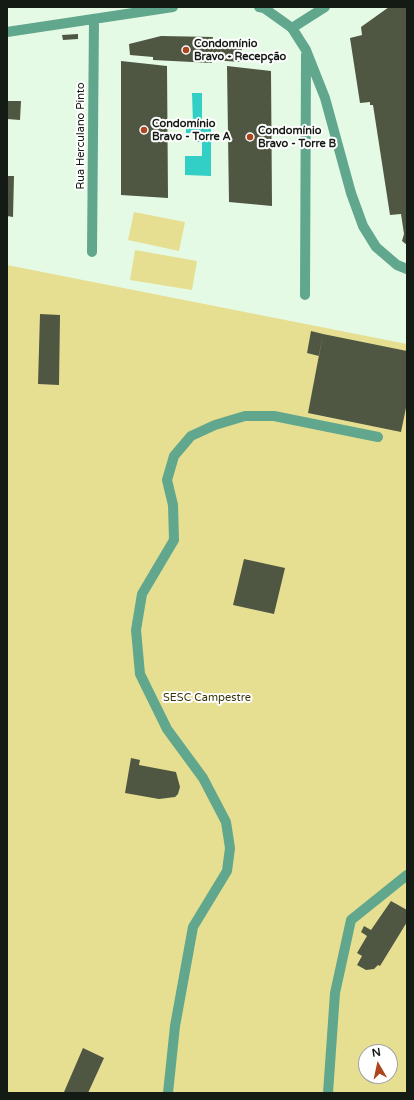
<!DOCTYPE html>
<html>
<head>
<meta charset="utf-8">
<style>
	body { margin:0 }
	#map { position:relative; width:414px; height:1100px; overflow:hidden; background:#e5fae5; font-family:"Varela Round",sans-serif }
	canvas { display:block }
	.frame { position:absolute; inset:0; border:8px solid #141b14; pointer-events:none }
	.north { position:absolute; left:358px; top:1044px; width:40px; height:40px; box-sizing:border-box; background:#fff; border:1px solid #a1a4a1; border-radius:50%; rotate:351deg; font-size:11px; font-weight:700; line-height:16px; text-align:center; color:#141b14 }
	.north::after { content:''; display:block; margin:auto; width:14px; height:18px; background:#ac4520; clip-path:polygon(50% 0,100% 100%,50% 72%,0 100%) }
</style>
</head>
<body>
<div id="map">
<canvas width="414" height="1100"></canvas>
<div class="frame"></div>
<div class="north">N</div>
</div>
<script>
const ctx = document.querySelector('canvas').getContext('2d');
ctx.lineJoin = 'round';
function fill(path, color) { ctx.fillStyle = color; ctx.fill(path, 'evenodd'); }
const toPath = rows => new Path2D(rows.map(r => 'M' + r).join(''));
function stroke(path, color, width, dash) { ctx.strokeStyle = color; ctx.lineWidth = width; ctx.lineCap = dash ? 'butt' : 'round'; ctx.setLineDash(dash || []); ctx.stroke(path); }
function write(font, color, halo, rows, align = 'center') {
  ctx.font = font + ' "Varela Round",sans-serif'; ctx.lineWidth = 4; ctx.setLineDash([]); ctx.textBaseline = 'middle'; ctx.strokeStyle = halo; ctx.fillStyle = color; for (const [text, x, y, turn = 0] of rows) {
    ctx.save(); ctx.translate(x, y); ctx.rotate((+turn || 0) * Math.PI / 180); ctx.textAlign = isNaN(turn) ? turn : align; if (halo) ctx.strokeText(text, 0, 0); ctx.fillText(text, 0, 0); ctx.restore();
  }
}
const green = toPath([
	[134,212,185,222,179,251,128,240],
	[135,250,197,261,192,290,130,280],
	[7,265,407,344,407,1093,7,1093],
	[366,1052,390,1052,390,1076,366,1076]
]);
const water = toPath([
	[192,93,202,93,202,124,211,124,211,176,185,175,185,156,202,156,202,142,194,142,194,133,186,133,186,123,193,124]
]);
const building = toPath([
	[389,7,407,7,407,245,402,241,404,234,401,214,390,215,373,105,370,105,370,102,360,103,350,38,362,35,361,27],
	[78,34,78,39,63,40,62,35],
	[161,36,213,37,212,43,242,42,241,62,211,60,212,63,153,60,153,57,130,55,129,44],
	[121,61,167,66,168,198,121,195],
	[227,66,271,71,272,206,229,202],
	[7,101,21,101,20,120,7,119],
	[7,176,14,176,13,217,7,216],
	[40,314,60,315,59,385,38,384],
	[311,331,323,334,319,356,307,353],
	[323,334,407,351,407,403,401,432,308,413],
	[244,559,285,568,274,614,233,605],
	[131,758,140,760,139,765,176,772,180,787,178,794,175,797,159,799,125,793],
	[391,901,407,910,407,922,380,966,378,965,374,969,366,970,357,965,362,956,357,953,367,936,361,932,364,926,371,930],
	[83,1048,104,1058,88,1093,67,1093,64,1092]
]);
const service = toPath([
	[292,28,325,7],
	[168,1093,175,1026,193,927,227,871,230,848,226,822,203,778,167,729,140,674,136,630,142,594,174,540,173,505,167,480,174,456,191,436,215,425,245,416,274,416,378,437],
	[328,1093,335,993,351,920,407,875]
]);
const minor = toPath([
	[259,7,264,8,292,28,306,50,325,98,351,193,363,226,376,247,397,265,407,269],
	[7,32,173,7],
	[92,252,94,19],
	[305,295,306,55]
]);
const markers = [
	[186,50,4,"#ac4520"],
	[144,130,4,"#ac4520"],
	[250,137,4,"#ac4520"]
];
const poiNames = [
	["Condomínio",194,44],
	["Bravo - Recepção",194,57],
	["Condomínio",152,124],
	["Bravo - Torre A",152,137],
	["Condomínio",258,131],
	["Bravo - Torre B",258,144]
];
const streetNames = [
	["Rua Herculano Pinto",81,136,-90]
];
const parkNames = [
	["SESC Campestre",207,698]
];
fill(green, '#e6df92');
fill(water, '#32cfc6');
fill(building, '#4f5742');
stroke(service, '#60a78d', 10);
stroke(minor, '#60a78d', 10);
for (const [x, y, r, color] of markers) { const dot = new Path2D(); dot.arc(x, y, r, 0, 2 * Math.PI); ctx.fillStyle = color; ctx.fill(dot); stroke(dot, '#fff', 1.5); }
write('bold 11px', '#141b14', '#fff', poiNames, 'left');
write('11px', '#141b14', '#fff', streetNames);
write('11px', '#3a3609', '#fff', parkNames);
</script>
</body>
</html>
